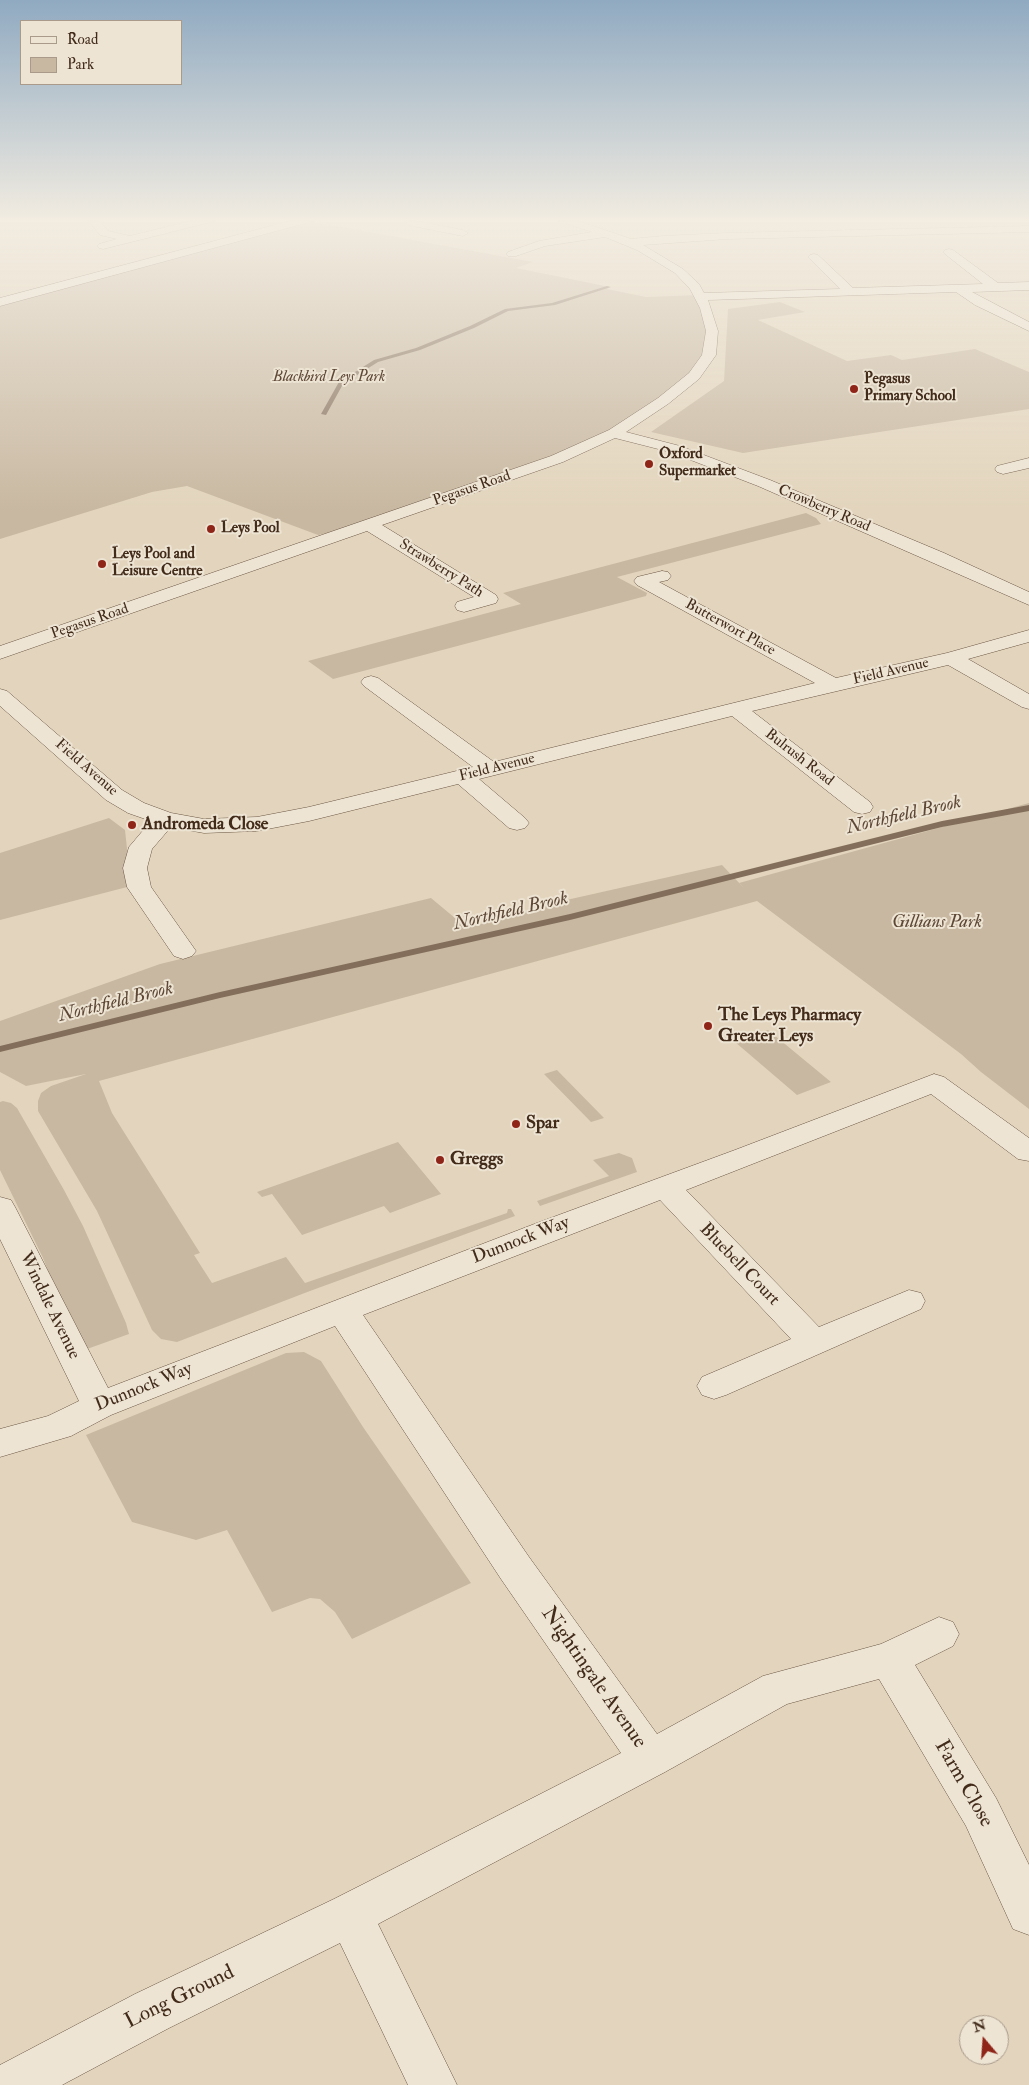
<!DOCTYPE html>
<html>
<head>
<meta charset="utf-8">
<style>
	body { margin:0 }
	#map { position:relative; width:1029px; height:2085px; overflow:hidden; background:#e3d5bd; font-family:"IM FELL Double Pica",serif }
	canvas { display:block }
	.legend { position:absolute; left:20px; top:20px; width:162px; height:65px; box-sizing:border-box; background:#ede4d4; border:1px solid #a99a8a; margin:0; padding:6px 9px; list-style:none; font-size:15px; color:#432b1a }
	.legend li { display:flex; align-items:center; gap:10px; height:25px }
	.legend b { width:25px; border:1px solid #a99a8a }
	.north { position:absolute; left:959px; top:2015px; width:50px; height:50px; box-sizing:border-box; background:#ede4d4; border:1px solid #a99a8a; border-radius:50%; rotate:342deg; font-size:14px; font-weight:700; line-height:20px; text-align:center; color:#432b1a }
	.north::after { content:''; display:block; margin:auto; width:18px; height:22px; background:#8f2418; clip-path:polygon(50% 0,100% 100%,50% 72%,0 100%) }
</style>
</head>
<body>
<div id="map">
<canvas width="1029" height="2085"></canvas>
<ul class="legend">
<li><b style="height:6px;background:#ede4d4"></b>Road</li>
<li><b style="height:14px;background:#c8b8a1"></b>Park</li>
</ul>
<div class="north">N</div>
</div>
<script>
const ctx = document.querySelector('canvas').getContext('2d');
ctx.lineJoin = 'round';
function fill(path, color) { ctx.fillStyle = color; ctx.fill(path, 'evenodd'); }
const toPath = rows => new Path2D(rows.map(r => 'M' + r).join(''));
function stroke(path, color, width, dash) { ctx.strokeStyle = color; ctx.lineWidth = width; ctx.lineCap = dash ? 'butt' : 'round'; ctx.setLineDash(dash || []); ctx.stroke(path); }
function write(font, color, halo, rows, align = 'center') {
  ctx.font = font + ' "IM FELL Double Pica",serif'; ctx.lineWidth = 4; ctx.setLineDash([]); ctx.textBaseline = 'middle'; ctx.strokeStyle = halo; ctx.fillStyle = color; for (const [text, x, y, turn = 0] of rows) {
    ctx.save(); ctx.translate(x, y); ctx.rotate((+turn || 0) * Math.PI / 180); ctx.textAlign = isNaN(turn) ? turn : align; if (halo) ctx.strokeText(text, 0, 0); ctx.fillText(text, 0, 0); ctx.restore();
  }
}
const green = toPath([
	[304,220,533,262,516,268,610,287,607,289,646,297,699,295,712,331,694,376,614,433,370,525,318,535,187,486,152,492,0,539,0,302],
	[780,302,805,312,758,320,847,361,891,355,902,360,975,349,1029,372,1029,409,743,453,651,432,724,381,728,309],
	[806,513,816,518,821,524,617,577,647,593,646,596,333,679,308,661,521,604,503,593],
	[1029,803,1029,1109,981,1072,961,1054,757,901,99,1081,112,1113,200,1253,194,1255,212,1283,286,1257,305,1283,507,1213,508,1209,511,1209,515,1216,310,1291,177,1342,161,1339,152,1330,97,1211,38,1111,38,1101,41,1093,51,1086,86,1074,26,1086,0,1072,0,1021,160,964,431,898,467,928,562,901,722,865,744,888,739,883],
	[109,818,125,830,131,886,0,920,0,853],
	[768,1030,831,1082,797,1095,735,1042],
	[557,1070,604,1118,591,1122,544,1074],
	[3,1101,11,1103,17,1108,64,1190,83,1226,126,1323,129,1334,87,1349,72,1333,43,1258,0,1170,0,1102],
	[398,1142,441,1194,390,1213,384,1206,302,1235,272,1194,262,1197,257,1192],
	[619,1153,632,1158,637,1172,540,1206,537,1201,609,1176,593,1160],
	[304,1352,321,1361,363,1427,471,1583,352,1639,335,1612,320,1599,310,1598,272,1612,227,1530,196,1540,132,1522,86,1435,286,1353]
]);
const stream = toPath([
	[607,286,611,287,555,305,508,311,474,328,420,350,378,362,343,384,326,415,321,414,339,382,374,360,416,348,470,326,505,309,552,303,607,286],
	[1029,805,1029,811,942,827,570,920,220,998,0,1052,0,1046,220,992,570,914,942,821,1029,805]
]);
const minor = toPath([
	[87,219,98,219,108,231,130,236,198,219,216,219,215,221,103,249,99,248,97,246,99,244,117,239,100,235,87,219],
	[297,219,314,219,313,221,0,306,0,298,297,219],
	[557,219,573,219,631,239,663,236,727,233,1029,226,1029,232,727,239,643,245,683,269,699,284,704,293,840,289,808,257,810,255,814,254,818,255,853,288,983,284,945,254,943,252,945,250,949,249,953,250,998,283,1029,282,1029,290,972,292,1029,322,1029,331,975,305,956,292,708,300,718,331,716,355,699,379,668,404,626,432,680,446,770,480,944,553,1029,592,1029,605,758,486,670,452,615,438,563,462,382,525,496,595,498,599,496,603,464,612,457,610,455,606,457,602,474,597,367,531,0,659,0,646,551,456,609,430,658,398,689,373,702,355,706,331,700,308,690,289,675,273,637,250,605,237,545,246,516,256,508,256,506,254,508,252,539,241,592,232,558,221,557,219],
	[411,220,463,230,468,233,463,236,407,225,406,223,411,220],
	[1029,458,1029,468,1003,474,997,472,995,469,997,466,1029,458],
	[662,571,668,572,671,576,668,580,659,582,836,678,947,653,1029,630,1029,642,968,659,1029,694,1029,709,1022,707,948,665,752,711,870,802,873,807,870,812,862,814,854,812,732,716,479,779,525,818,529,823,525,828,517,830,509,828,458,784,309,821,257,831,204,833,171,827,152,849,147,868,151,887,196,951,192,956,183,959,174,956,127,887,123,868,129,847,151,821,128,813,106,800,0,706,0,689,7,691,122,790,144,803,171,813,204,819,257,817,309,807,473,767,364,686,361,682,364,678,371,676,378,678,494,762,815,683,637,585,634,581,637,577,662,571],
	[934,1074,944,1077,1029,1138,1029,1161,1018,1159,931,1094,686,1190,819,1327,909,1290,921,1293,925,1301,921,1309,726,1395,714,1399,702,1395,697,1386,702,1377,791,1339,660,1200,363,1315,529,1557,657,1734,763,1676,881,1644,939,1617,953,1622,959,1634,953,1646,915,1665,996,1798,1029,1865,1029,1935,1013,1929,966,1826,879,1679,787,1704,665,1772,378,1924,457,2085,408,2085,340,1943,169,2028,62,2085,0,2085,0,2065,135,1994,334,1899,621,1753,501,1579,335,1326,111,1415,71,1436,0,1457,0,1429,48,1416,79,1401,0,1239,0,1197,11,1200,15,1207,108,1388,537,1223,735,1150,934,1074]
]);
const markers = [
	[854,389,5,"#8f2418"],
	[649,464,5,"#8f2418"],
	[211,529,5,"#8f2418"],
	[102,564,5,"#8f2418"],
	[132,825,5,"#8f2418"],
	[708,1026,5,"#8f2418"],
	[516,1124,5,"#8f2418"],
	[440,1160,5,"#8f2418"]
];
const farParknames = [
	["Blackbird Leys Park",329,378]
];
const farPoinames = [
	["Pegasus",864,380],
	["Primary School",864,397],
	["Oxford",659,455],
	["Supermarket",659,472],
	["Leys Pool",221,529],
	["Leys Pool and",112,555],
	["Leisure Centre",112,572]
];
const farStreetnames = [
	["Pegasus Road",472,489,-19],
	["Crowberry Road",824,509,23],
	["Strawberry Path",441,569,32],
	["Pegasus Road",90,622,-19],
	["Butterwort Place",730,628,29],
	["Field Avenue",891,672,-13],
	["Bulrush Road",799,758,38],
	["Field Avenue",86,768,41],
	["Field Avenue",497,768,-14]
];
const poiNames = [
	["Andromeda Close",142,825],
	["The Leys Pharmacy",718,1016],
	["Greater Leys",718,1037],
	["Spar",526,1124],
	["Greggs",450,1160]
];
const parkNames = [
	["Gillians Park",937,923]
];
const streetNames = [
	["Dunnock Way",521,1241,-21],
	["Bluebell Court",739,1265,46],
	["Windale Avenue",49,1306,64],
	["Dunnock Way",144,1388,-22]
];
const waterNames = [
	["Northfield Brook",904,816,-13],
	["Northfield Brook",511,912,-13],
	["Northfield Brook",116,1003,-14]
];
const nearStreetnames = [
	["Nightingale Avenue",593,1678,55],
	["Farm Close",963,1784,60],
	["Long Ground",180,1998,-26]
];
fill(green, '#c8b8a1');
fill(stream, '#836e5b');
stroke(minor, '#6b5643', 1);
fill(minor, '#ede4d4');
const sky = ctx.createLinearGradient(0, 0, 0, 511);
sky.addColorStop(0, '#90aac1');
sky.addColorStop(0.43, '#f2ece1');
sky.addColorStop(1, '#f2ece100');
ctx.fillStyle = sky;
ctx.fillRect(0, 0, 1029, 511);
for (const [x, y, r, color] of markers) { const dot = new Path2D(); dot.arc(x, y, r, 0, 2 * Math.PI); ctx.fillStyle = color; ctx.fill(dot); stroke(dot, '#ede4d4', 2); }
write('italic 15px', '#5e4735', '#ede4d4', farParknames);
write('bold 15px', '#432b1a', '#ede4d4', farPoinames, 'left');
write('15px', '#432b1a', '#ede4d4', farStreetnames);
write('bold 18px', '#432b1a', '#ede4d4', poiNames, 'left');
write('italic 18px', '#5e4735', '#ede4d4', parkNames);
write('18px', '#432b1a', '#ede4d4', streetNames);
write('italic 19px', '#5e4735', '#ede4d4', waterNames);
write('21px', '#432b1a', '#ede4d4', nearStreetnames);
</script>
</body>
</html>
